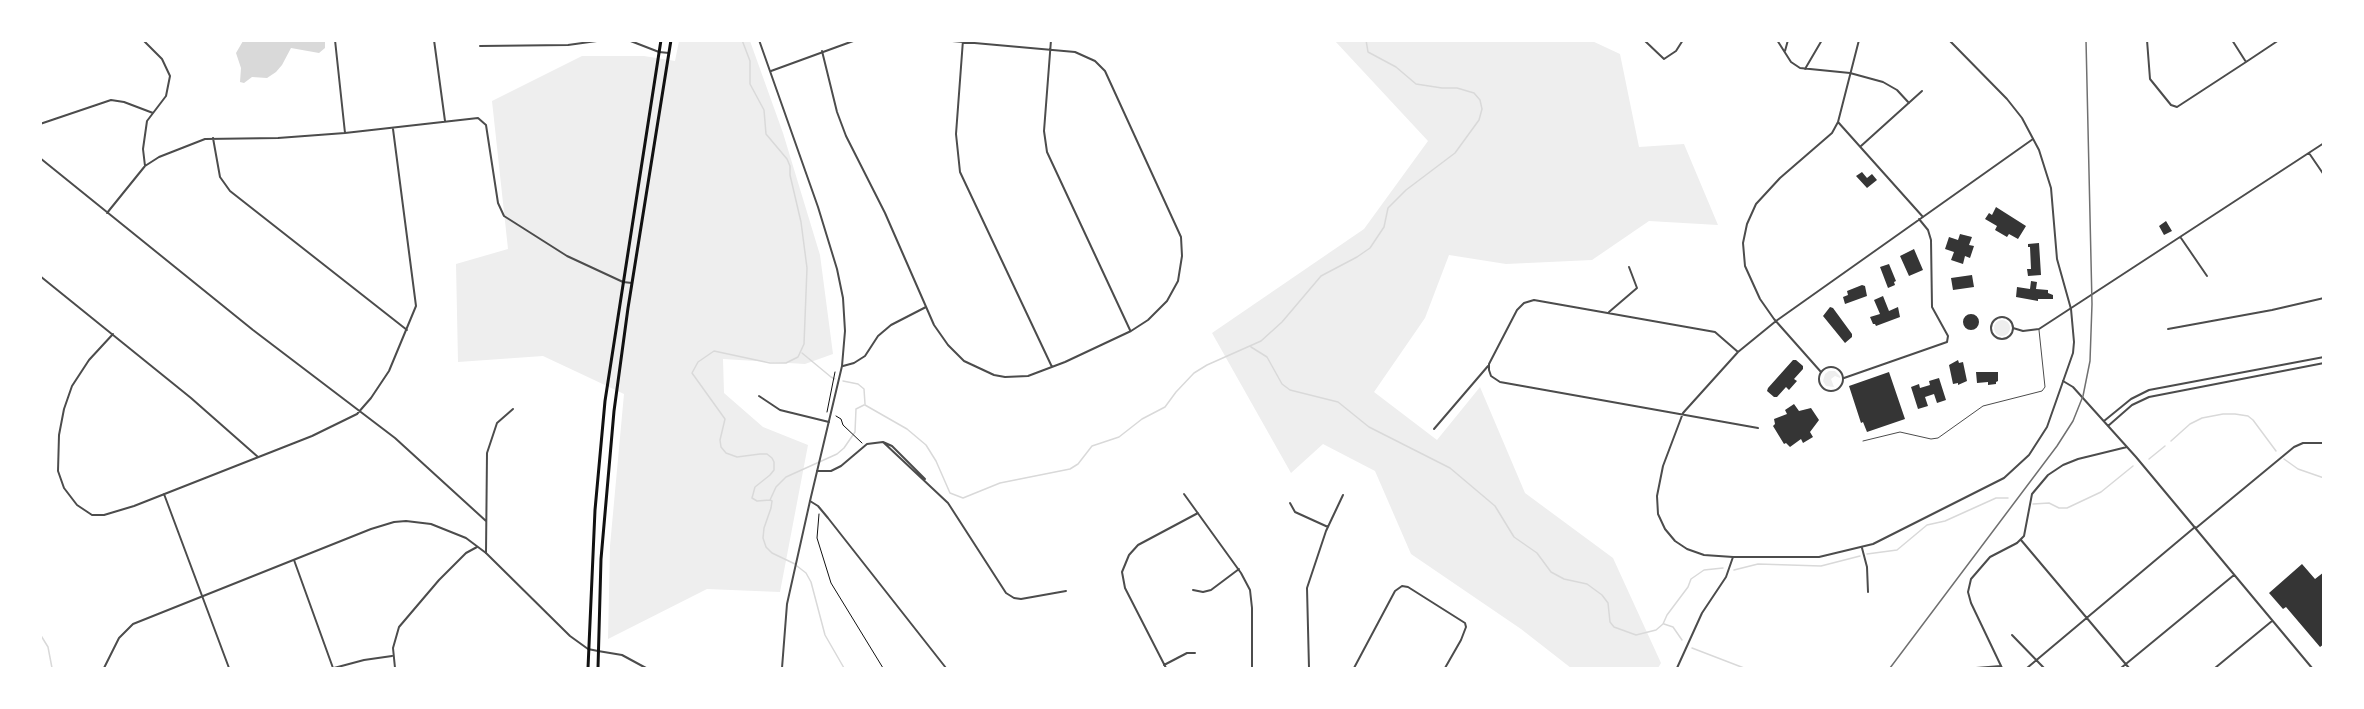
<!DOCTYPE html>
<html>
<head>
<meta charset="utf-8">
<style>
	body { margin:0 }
	#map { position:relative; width:2364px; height:709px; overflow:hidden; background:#fff; font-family:"Work Sans",sans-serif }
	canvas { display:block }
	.frame { position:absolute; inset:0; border:42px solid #fff; pointer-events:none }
</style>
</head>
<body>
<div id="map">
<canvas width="2364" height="709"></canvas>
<div class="frame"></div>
</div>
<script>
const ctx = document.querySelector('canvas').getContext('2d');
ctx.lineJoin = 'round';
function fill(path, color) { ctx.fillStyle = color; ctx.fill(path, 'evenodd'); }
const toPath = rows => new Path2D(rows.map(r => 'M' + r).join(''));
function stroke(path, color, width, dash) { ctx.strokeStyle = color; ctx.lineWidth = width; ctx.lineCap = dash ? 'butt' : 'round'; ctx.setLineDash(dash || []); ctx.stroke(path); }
const green = toPath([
	[1590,40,1620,54,1639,147,1684,144,1718,225,1649,221,1592,260,1506,264,1449,255,1425,318,1374,392,1437,440,1480,387,1525,493,1613,558,1661,663,1658,668,1571,668,1521,629,1411,554,1375,471,1323,444,1291,473,1212,333,1364,229,1428,141,1335,41],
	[679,41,750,41,783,133,820,255,833,354,805,364,723,359,724,393,763,427,808,445,780,592,707,589,608,639,610,546,624,394,543,356,458,362,456,264,508,249,492,101,582,56,644,56,675,61],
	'1994 328a8 8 0 1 1 16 0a8 8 0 1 1-16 0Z',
	[1829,371,1835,371,1840,376,1840,378,1835,376,1831,379,1834,387,1826,386,1823,381,1825,374]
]);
const water = toPath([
	[243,41,325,41,325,48,319,53,291,48,282,65,276,72,267,78,252,77,244,83,240,82,241,68,236,53]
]);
const stream = toPath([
	[742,40,750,61,750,84,764,110,766,134,787,159,790,166,790,175,801,222,807,268,804,344,798,357,786,363,770,363,714,351,698,362,692,373,725,419,720,440,721,447,726,453,737,457,760,454,767,454,772,458,774,462,774,470,770,475,755,487,752,498,757,501,770,500],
	[1251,347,1267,357,1282,384,1290,390,1338,402,1369,427,1450,468,1495,506,1514,537,1537,553,1551,572,1564,579,1587,584,1602,595,1608,603,1610,622,1614,627,1636,635,1656,630,1663,624,1667,615,1688,587,1691,579,1704,570,1723,568],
	[802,353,831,377,835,379],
	[843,381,858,384,864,389,865,404],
	[865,405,907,429,926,445,936,461,950,493,963,498,1000,483,1070,469,1078,464,1092,446,1119,437,1142,419,1165,407,1176,392,1194,373,1207,365,1261,341,1282,322,1321,276,1357,257,1370,248,1384,227,1388,208,1406,190,1455,153,1479,120,1482,109,1480,100,1474,93,1457,88,1442,88,1416,84,1396,67,1368,52,1366,40],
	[2171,441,2190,424,2202,418,2223,414,2235,414,2248,416,2253,420,2276,451],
	[2149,459,2165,446],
	[2284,459,2298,469,2324,478],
	[2033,504,2049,503,2059,508,2067,508,2101,492,2133,466],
	[1867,554,1897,550,1927,525,1945,521,1996,498,2008,498],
	[795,564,772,553,766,547,763,538,764,528,771,508,772,501,770,500,776,487,786,477,837,454,844,448,855,432,856,409,864,405],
	[797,566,806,573,811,582,825,635,844,668],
	[1734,570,1758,564,1821,566,1860,556],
	[1664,624,1673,627,1682,640],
	[40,634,48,647,52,668],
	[1692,648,1744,668]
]);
const building = toPath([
	[1862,172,1867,178,1872,174,1877,180,1867,188,1856,176],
	[1996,207,2026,226,2018,239,2009,234,2007,237,1995,230,1997,226,1985,219,1989,213,1992,215],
	[2166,221,2172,231,2164,235,2159,226],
	[1960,234,1972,237,1969,245,1974,246,1970,258,1965,256,1963,264,1951,260,1954,252,1945,249,1949,237,1958,240],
	[2039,243,2041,275,2028,276,2027,269,2031,269,2030,247,2028,247,2028,244],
	[1914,249,1923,270,1909,276,1900,256],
	[1889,264,1896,281,1894,282,1895,285,1888,288,1880,267],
	[1972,275,1974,287,1953,290,1951,278],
	[2031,281,2037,282,2036,289,2048,290,2048,293,2053,295,2053,299,2038,299,2038,301,2016,297,2017,287,2030,289],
	[1862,285,1865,286,1867,296,1845,304,1843,297,1848,295,1847,291],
	[1883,296,1889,311,1898,307,1900,317,1876,326,1875,324,1873,324,1870,317,1880,314,1874,300],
	[1830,307,1833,308,1852,334,1852,337,1845,343,1823,316],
	'1963 322a8 8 0 1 1 16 0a8 8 0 1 1-16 0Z',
	[1793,360,1796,360,1803,366,1803,369,1794,379,1797,381,1789,390,1786,387,1777,397,1774,397,1767,391,1768,388],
	[1958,360,1959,363,1963,362,1967,381,1958,385,1958,383,1953,384,1949,365],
	[1889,372,1905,419,1867,432,1863,422,1861,423,1849,386],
	[1976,372,1998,372,1998,381,1996,382,1996,384,1988,385,1988,382,1977,383],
	[1939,378,1946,400,1937,403,1934,394,1925,397,1928,406,1918,409,1911,387,1919,384,1920,388,1930,385,1929,381],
	[1794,404,1799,411,1811,408,1819,420,1810,432,1813,437,1803,443,1801,439,1790,447,1786,443,1784,444,1773,426,1775,424,1774,419,1787,414,1785,410],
	[2302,564,2315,579,2324,572,2324,644,2320,647,2286,607,2283,609,2269,593]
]);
const path = toPath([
	[827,412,835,372],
	[836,416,841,419,843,425,862,443],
	[819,514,817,538,831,583,883,668]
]);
const service = toPath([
	[1863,441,1900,432,1931,439,1938,438,1983,406,2042,391,2045,387,2039,330]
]);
const minor = toPath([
	[143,40,162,59,170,76,166,96,147,121,143,149,145,166],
	[335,40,345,133],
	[434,40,445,121],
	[628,40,659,52,669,53],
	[963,40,956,134,960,172,1052,367],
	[1051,40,1044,131,1047,152,1130,330],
	[1140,40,1141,41],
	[1644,40,1664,59,1676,51,1683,40],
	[1777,40,1791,62,1800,68,1850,73,1883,82,1897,90,1909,103],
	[1859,40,1838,122,1923,217],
	[2147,40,2150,79,2171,105,2177,107,2246,62,2232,40],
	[480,46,568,45,604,40],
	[822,51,837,112,846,136,885,213,934,325,948,345,964,361,994,375,1005,377,1028,376,1065,362,1131,331,1148,320,1167,301,1178,281,1182,256,1181,237,1105,71,1095,61,1075,52,941,40],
	[1785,51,1788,40],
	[2246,62,2279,40],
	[1805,69,1822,40],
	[771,71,856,40],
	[40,124,111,100,124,102,153,113],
	[213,138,220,177,230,191,407,330],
	[1861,146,1922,91],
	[2309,153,2324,175],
	[40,158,253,330,395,438,486,521],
	[107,213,145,166,159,157,205,139,278,138,345,133,478,118,486,125,498,203,504,216,567,256,623,282,632,283],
	[2181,238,2207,276],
	[40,276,191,398,258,457],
	[1609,312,1637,288,1629,267],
	'1991 328a11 11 0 1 1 22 0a11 11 0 1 1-22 0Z',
	[2013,328,2023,331,2039,329,2324,143],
	[2168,329,2272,310,2324,298],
	[113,334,89,360,72,386,64,409,59,435,58,471,64,488,77,505,92,515,104,515,134,506,312,436,357,414,371,398,389,371,416,306,393,129],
	[1738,352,1715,332,1534,300,1524,303,1517,310,1489,364,1489,370,1491,376,1500,382,1758,428],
	[843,366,854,363,865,356,878,336,891,325,926,307],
	'1819 379a12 12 0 1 1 24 0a12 12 0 1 1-24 0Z',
	[1821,372,1774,319,1760,299,1745,266,1743,243,1747,224,1756,204,1780,178,1832,133,1838,122],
	[1844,378,1947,342,1948,336,1932,307,1931,240,1928,230,1919,219],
	[2063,381,2073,387,2136,457,2312,668],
	[759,396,780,410,829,422],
	[2104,421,2131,399,2149,390,2324,357],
	[2108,426,2132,405,2149,397,2324,363],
	[1434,429,1488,366],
	[883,442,948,503,1006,593,1014,598,1021,599,1066,591],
	[817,471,831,471,841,466,867,444,883,442,892,446,925,479],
	[164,494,229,668],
	[1184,494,1241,573,1250,590,1252,608,1252,668],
	[1290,503,1295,512,1328,527],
	[2196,528,2294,447,2303,443,2324,443],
	[2021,540,2129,668],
	[1862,548,1867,567,1868,592],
	[486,553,487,453,497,423,513,409],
	[1733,557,1704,555,1687,549,1675,541,1665,529,1658,514,1657,496,1663,466,1683,413,1738,352,1776,321,2033,139],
	[294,560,333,668],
	[1193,590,1203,592,1211,590,1239,569],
	[2012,635,2044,668],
	[598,651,622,655,646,668],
	[1164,665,1187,653,1195,653],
	[334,668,364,660,392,656],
	[395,668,393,648,399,627,439,580,466,553,477,547],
	[782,668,787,604,810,501],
	[1166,668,1125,588,1122,572,1129,555,1138,545,1198,513],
	[1309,668,1307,588,1326,531,1343,495],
	[1354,668,1395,591,1402,586,1408,587,1465,623,1466,627,1461,640,1445,668],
	[1976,668,2001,666],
	[2002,668,1971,603,1968,592,1971,579,1990,557,2017,543,2024,536,2032,494,2048,475,2063,465,2078,459,2127,447],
	[2027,668,2195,527],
	[2121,668,2234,575],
	[2215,668,2272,621]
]);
const tertiary = toPath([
	[759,40,818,207,837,269,843,298,845,331,842,366,810,501,818,506,828,518,946,668],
	[104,668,119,638,133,624,371,529,394,522,406,521,431,524,466,538,486,553,570,636,588,649,598,651],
	[1677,668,1702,613,1726,577,1733,557,1819,557,1873,544,2004,478,2029,455,2047,427,2073,353,2074,342,2071,309,2057,259,2051,188,2039,150,2022,118,2007,99,1949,40]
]);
const primary = toPath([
	[588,668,595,510,605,401,661,40],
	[598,668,601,559,614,411,628,308,671,40]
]);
const rail = toPath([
	[1890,668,2057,446,2073,421,2083,396,2090,361,2092,304,2086,40]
]);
fill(green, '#eee');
fill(water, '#d9d9d9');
stroke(stream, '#d9d9d9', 1.5);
fill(building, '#353535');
stroke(path, '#111', 1);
stroke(service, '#4c4c4c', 1);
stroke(minor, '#4c4c4c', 2);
stroke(tertiary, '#4c4c4c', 2);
stroke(primary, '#111', 3);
stroke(rail, '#707070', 1.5);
</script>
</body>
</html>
